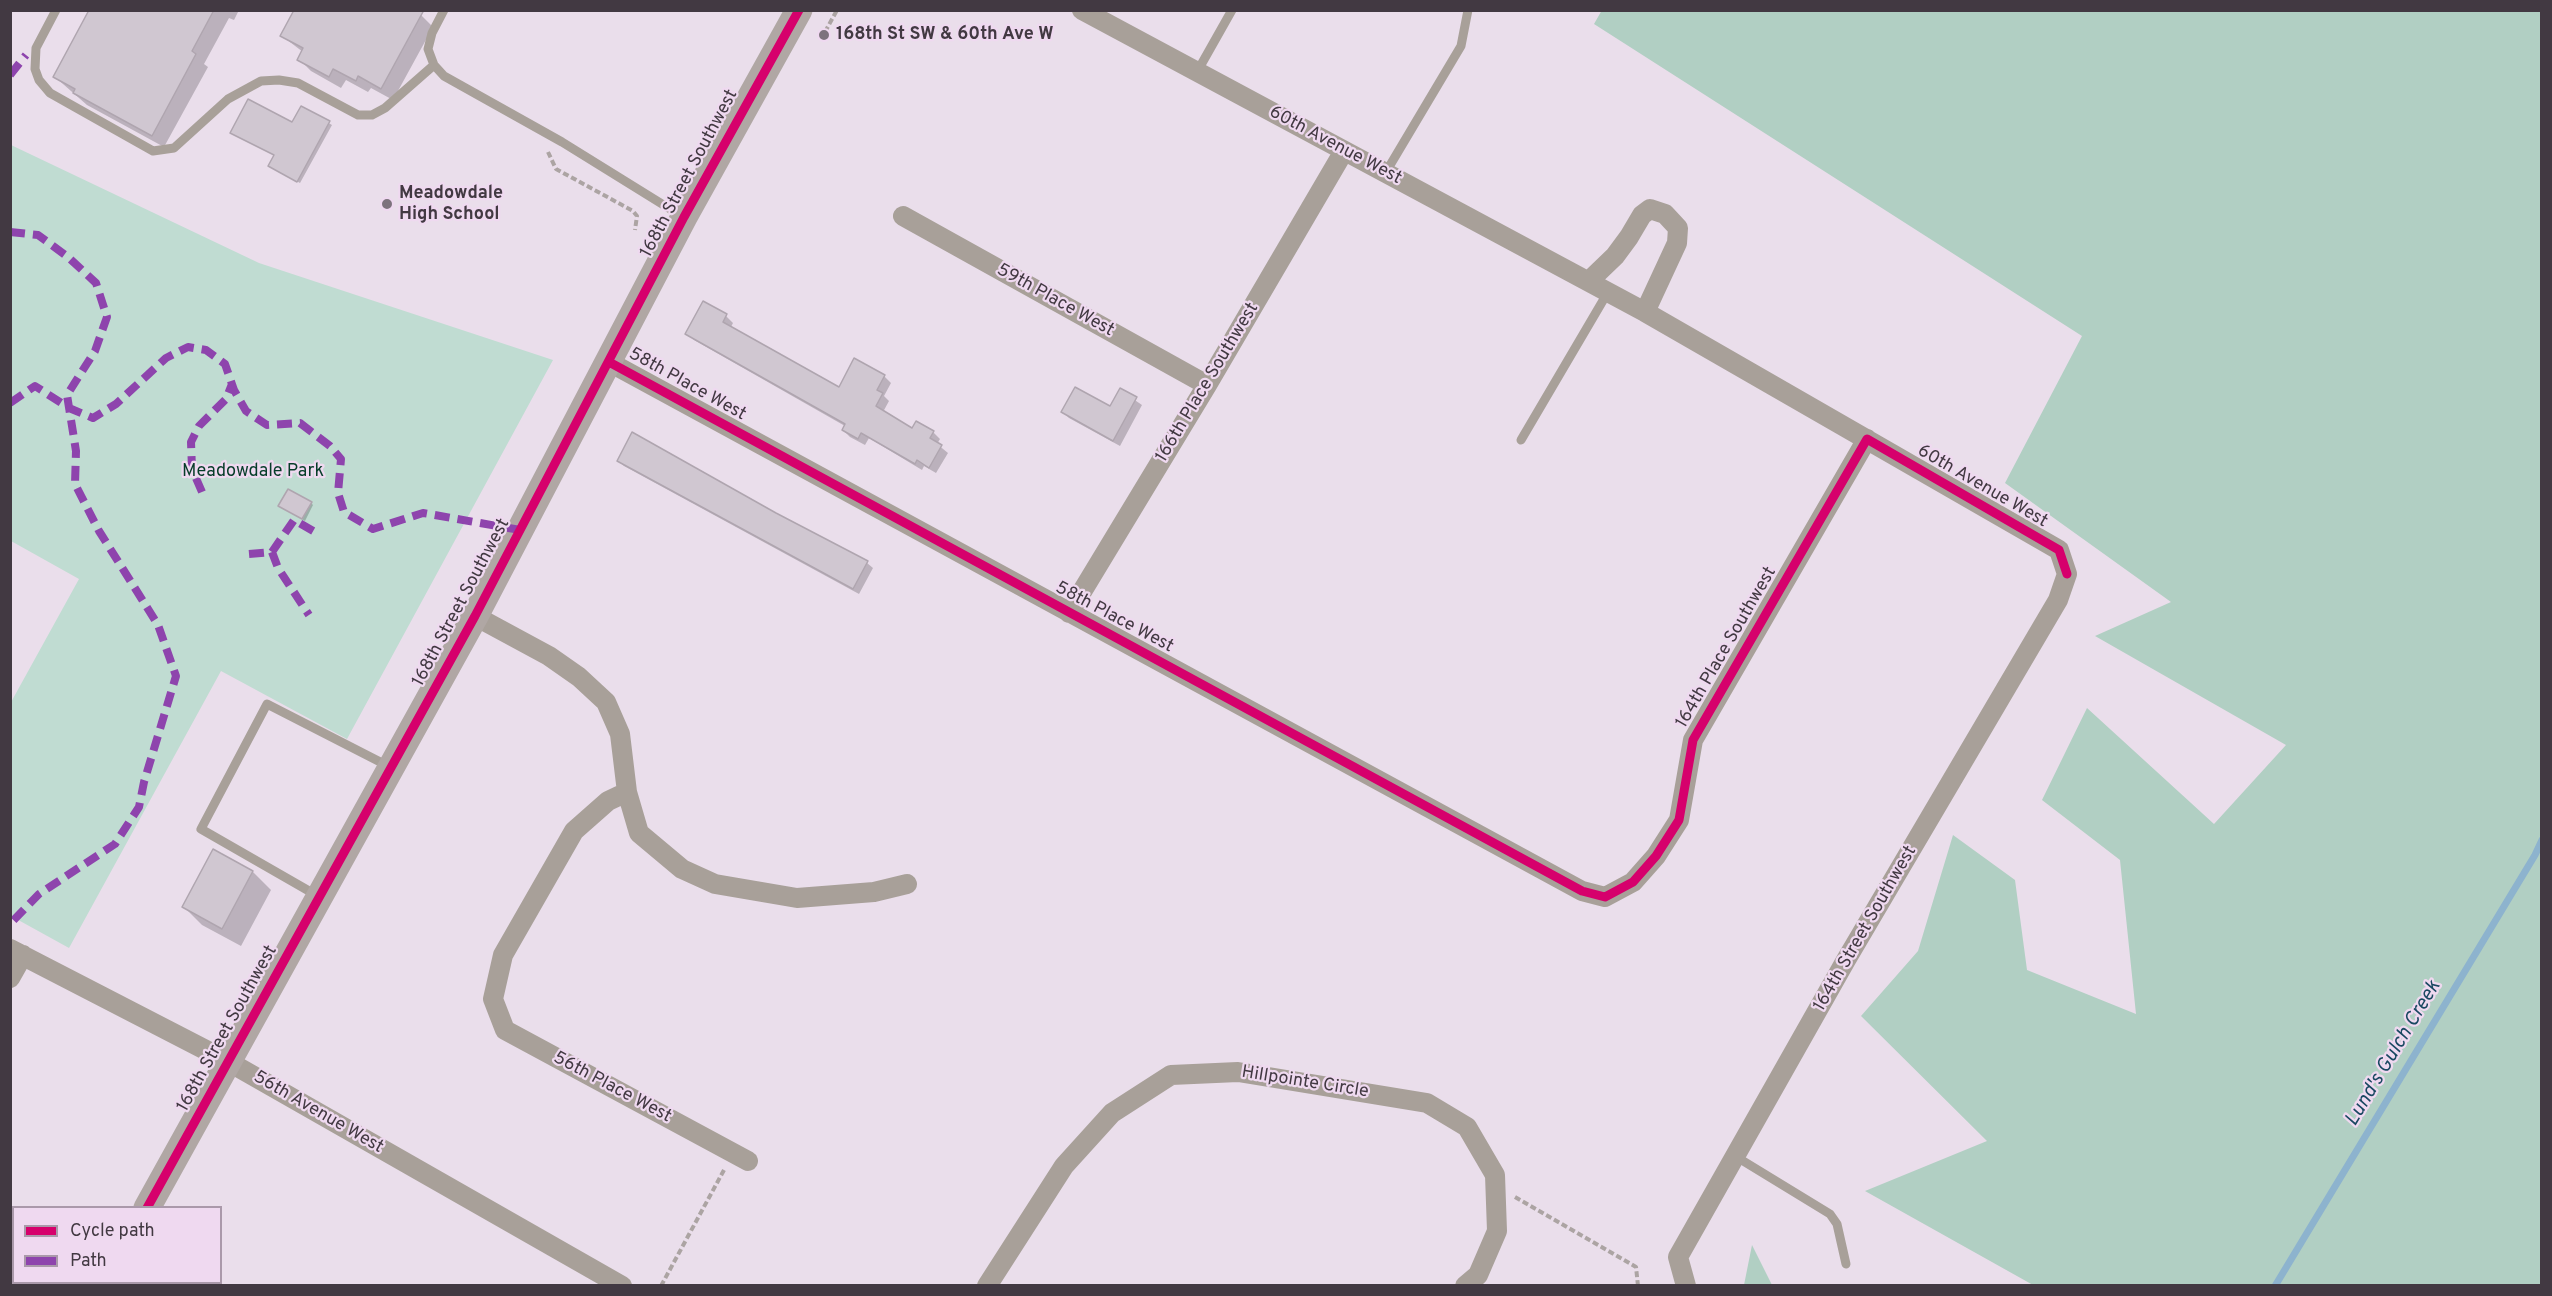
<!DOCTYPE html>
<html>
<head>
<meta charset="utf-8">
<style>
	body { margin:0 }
	#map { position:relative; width:2552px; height:1296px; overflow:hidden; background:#eadeeb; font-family:Overpass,sans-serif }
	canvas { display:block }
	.frame { position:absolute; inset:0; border:12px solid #423942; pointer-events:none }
	.legend { position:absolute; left:12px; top:1206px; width:210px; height:78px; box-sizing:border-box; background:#efd9f0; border:2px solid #a9a; margin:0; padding:8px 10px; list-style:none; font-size:18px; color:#423942 }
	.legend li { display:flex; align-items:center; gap:12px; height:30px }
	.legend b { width:30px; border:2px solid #a9a }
</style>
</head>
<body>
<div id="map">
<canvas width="2552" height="1296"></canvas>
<div class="frame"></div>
<ul class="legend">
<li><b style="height:8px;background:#d6006c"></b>Cycle path</li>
<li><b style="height:8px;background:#8e44ad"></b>Path</li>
</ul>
</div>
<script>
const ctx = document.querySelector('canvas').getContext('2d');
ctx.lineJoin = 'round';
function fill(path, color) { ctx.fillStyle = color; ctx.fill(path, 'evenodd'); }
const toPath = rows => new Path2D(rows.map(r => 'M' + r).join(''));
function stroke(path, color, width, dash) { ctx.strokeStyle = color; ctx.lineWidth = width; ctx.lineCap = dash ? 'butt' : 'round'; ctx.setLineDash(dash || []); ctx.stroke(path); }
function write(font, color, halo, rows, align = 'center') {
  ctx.font = font + ' Overpass,sans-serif'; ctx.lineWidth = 4.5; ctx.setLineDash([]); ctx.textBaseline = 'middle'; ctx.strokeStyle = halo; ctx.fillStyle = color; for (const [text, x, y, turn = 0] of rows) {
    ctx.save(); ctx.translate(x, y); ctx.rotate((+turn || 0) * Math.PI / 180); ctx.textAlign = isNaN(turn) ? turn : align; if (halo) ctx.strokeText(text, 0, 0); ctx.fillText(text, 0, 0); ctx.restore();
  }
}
const green = toPath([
	[11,145,259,263,553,360,347,739,221,671,69,948,11,916,10,704,79,579,11,541]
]);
const forest = toPath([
	[1602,10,2541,11,2540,1285,2033,1285,1865,1191,1987,1141,1861,1016,1918,951,1953,835,2015,880,2027,970,2136,1014,2120,860,2042,800,2087,708,2214,824,2286,745,2095,636,2171,602,2005,483,2082,336,1594,24],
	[1752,1245,1772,1285,1744,1285]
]);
const shadow = toPath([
	[120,10,239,10,234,20,229,18,204,64,208,67,164,147,87,105,55,77],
	[421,15,433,27,393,100,371,88,368,92,346,80,341,88,311,71,299,59,303,52,282,36],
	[302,108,332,125,300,183,273,168,276,156,235,135,293,124],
	[704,303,726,316,733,323,731,327,840,389,884,376,891,383,884,396,889,401,883,412,913,430,933,432,940,439,937,444,948,453,936,473,924,466,922,470,869,438,865,445,850,437,843,430,845,426,694,340,687,333],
	[1120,390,1142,405,1120,446,1069,418,1063,412,1111,408],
	[618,460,776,515,867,563,873,568,859,594,624,466],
	[311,503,313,505,305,521,280,506],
	[214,851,253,872,271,890,241,946,202,925,184,907]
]);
const stream = toPath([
	[2275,1286,2535,855,2542,840]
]);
const building = toPath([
	[89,10,214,10,192,51,196,54,152,136,73,93,75,89,53,77,89,10],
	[294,10,424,10,381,89,358,76,356,81,333,69,329,77,297,60,303,48,280,36,294,10],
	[248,99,292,122,301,106,330,121,297,182,268,166,274,155,230,133,248,99],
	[703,301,727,314,723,322,839,387,854,358,885,375,877,390,883,393,876,406,912,428,916,421,934,431,930,438,942,445,929,468,917,460,915,464,861,433,858,439,842,430,845,424,685,334,703,301],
	[1075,387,1110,406,1120,388,1137,397,1113,441,1061,412,1075,387],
	[632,432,776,513,868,561,853,589,617,461,632,432],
	[288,489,312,502,302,519,278,506,288,489],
	[213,849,253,871,222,929,182,907,213,849]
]);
const path = toPath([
	[825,32,837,10],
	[548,152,556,169,633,211,637,216,635,230],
	[1515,1197,1636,1267,1638,1286],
	[661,1286,724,1170]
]);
const service = toPath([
	[56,10,36,48,35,69,39,80,50,93,153,151,174,148,228,99,261,81,279,80,298,83,358,115,372,115,385,108,434,65],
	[444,10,432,33,428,49,434,65,444,76,562,142,683,217],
	[1197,72,1232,10],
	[1386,172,1461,46,1468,10],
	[1521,440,1608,292],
	[316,895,201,829,267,704,390,767],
	[1735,1156,1830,1214,1837,1224,1846,1264]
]);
const minor = toPath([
	[1082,10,1645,312,2059,550,2067,574,2058,600,1846,960,1678,1257,1686,1286],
	[903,216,1207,385],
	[1589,281,1615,256,1629,237,1642,215,1650,209,1665,214,1678,228,1677,243,1645,312],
	[609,362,1582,891,1605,897,1633,882,1656,856,1679,820,1693,740,1867,439],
	[1069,613,1207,385,1344,151],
	[475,616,549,656,579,677,606,702,620,734,627,792,639,833,682,869,715,884,797,898,874,892,907,884],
	[627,792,608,801,574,831,503,955,493,999,505,1030,748,1161],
	[10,949,229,1062,622,1286],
	[10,978,23,955],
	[987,1286,1064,1166,1112,1113,1171,1075,1238,1072,1427,1103,1467,1127,1495,1175,1497,1231,1478,1275,1465,1286]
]);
const secondary = toPath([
	[147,1208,475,616,684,217,799,10],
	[103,1286,104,1282]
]);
const quiet = toPath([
	[10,75,26,55],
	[10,232,38,235,68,257,96,283,107,317,95,351,67,395,76,451,75,484,99,531,158,625,176,676,144,782,139,807,115,844,39,894,10,924],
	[10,403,35,386,69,408,93,418,116,404,166,358,188,347,206,350,225,364,234,390,246,411,267,425,300,423,330,446,341,459,338,493,344,512,373,529,423,513,520,530],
	[202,492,192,469,191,442,199,426,226,399,232,384],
	[272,552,294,520,320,535],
	[249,554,272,552,278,568,309,615]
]);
const cycleway = toPath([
	[609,362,1582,891,1605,897,1633,882,1656,856,1679,820,1693,740,1867,439,2059,550,2067,574],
	[147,1208,475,616,684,217,799,10]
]);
const markers = [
	[824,35,6,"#7d737d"],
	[387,204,6,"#7d737d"]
];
const poiNames = [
	["168th St SW & 60th Ave W",836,35],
	["Meadowdale",399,194],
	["High School",399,215]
];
const streetNames = [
	["60th Avenue West",1335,146,28],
	["168th Street Southwest",690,174,-62],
	["59th Place West",1055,301,29],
	["166th Place Southwest",1208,383,-59],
	["58th Place West",687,385,29],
	["60th Avenue West",1982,487,30],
	["168th Street Southwest",462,603,-62],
	["58th Place West",1114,618,28],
	["164th Place Southwest",1727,648,-60],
	["164th Street Southwest",1866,929,-60],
	["168th Street Southwest",228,1029,-61],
	["Hillpointe Circle",1305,1083,9],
	["56th Place West",612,1088,28],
	["56th Avenue West",318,1113,30]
];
const parkNames = [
	["Meadowdale Park",253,472]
];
const waterNames = [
	["Lund's Gulch Creek",2394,1054,-59]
];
fill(green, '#c0dcd2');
fill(forest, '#b1cfc3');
fill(shadow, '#0003');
stroke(stream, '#8db3ce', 7);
fill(building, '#d0c7d1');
stroke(building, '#afa5af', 1.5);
stroke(path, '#aca4a3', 4, [6, 3]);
stroke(service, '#a8a099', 9);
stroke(minor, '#a8a099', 20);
stroke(secondary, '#b0a7a4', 27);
stroke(quiet, '#8e44ad', 8, [15, 8]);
stroke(cycleway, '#d6006c', 9);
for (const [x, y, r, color] of markers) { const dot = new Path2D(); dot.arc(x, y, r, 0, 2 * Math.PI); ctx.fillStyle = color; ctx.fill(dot); stroke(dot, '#efd9f0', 2); }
write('bold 18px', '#423942', '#efd9f0', poiNames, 'left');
write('18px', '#423942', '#efd9f0', streetNames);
write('18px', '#063d29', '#efd9f0', parkNames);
write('italic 20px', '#194861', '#efd9f0', waterNames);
</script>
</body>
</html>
